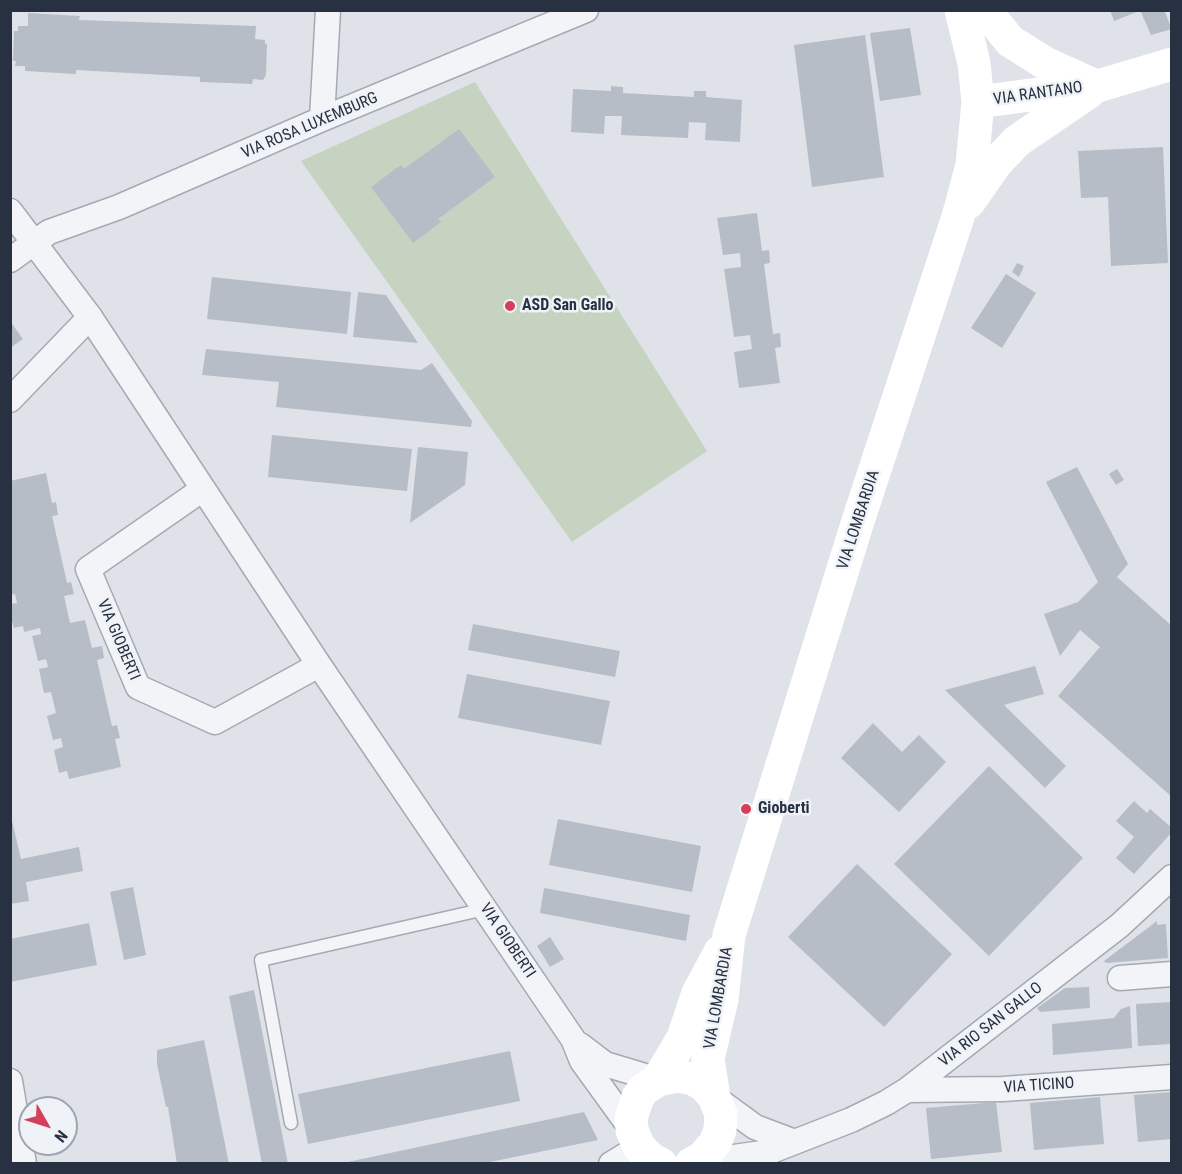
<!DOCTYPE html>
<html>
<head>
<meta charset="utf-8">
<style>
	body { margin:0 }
	#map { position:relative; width:1182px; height:1174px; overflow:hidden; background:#dfe3e9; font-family:"Roboto Condensed",sans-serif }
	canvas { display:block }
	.frame { position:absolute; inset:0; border:12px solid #273141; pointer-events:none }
	.north { position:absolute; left:18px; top:1096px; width:60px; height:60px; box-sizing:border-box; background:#eff2f7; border:2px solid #9fa5ae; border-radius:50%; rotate:129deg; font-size:16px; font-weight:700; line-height:24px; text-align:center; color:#273141 }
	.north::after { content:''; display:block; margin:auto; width:21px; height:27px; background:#d43f59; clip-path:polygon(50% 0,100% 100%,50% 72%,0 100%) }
</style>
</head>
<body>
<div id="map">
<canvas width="1182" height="1174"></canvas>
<div class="frame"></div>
<div class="north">N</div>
</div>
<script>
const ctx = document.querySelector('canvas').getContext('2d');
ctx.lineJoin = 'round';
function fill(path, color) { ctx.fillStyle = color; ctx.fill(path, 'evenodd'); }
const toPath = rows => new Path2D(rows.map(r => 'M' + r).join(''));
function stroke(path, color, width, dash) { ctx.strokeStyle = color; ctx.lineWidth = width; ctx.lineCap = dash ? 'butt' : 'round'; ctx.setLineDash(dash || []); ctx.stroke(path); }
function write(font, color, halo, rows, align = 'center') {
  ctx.font = font + ' "Roboto Condensed",sans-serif'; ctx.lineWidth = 5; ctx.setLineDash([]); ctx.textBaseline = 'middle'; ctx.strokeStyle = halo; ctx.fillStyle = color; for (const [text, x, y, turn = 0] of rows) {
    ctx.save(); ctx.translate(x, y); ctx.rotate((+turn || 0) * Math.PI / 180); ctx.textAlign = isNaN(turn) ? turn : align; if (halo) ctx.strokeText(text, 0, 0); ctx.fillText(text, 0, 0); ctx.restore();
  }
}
const green = toPath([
	[475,82,707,451,572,542,301,161]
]);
const building = toPath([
	[1110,10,1139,10,1139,11,1114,21],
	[1140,10,1164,10,1172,29,1151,35],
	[28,13,80,16,79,20,256,26,255,39,265,40,265,44,267,44,266,75,263,80,253,79,252,84,200,82,200,77,76,70,76,74,25,71,25,66,15,66,16,61,13,61,14,31,18,31,18,26,28,26],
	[910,28,921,95,880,101,870,33],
	[865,35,884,177,812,187,794,45],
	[611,86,623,87,623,93,694,97,694,91,706,91,706,97,742,100,740,142,705,140,706,123,689,122,688,138,621,135,622,116,605,116,604,134,571,132,573,89,611,91],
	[459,129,495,177,438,219,441,222,413,243,371,187,401,165,404,169],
	[1163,147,1168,263,1111,266,1108,197,1081,198,1078,151],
	[757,213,762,251,769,250,770,263,764,264,773,334,780,333,781,347,775,348,780,383,739,388,734,352,752,349,750,335,734,337,724,269,741,267,740,253,723,255,717,218],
	[1017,263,1024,266,1019,277,1012,272],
	[1006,274,1036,293,1002,348,971,328],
	[212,277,351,292,347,334,207,319],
	[358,292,386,295,418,343,353,337],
	[10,321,23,339,10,348],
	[206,349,421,370,432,363,472,421,471,427,276,407,279,382,202,375],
	[272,435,412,449,407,491,268,477],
	[418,447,468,452,465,485,410,523],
	[1077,467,1128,564,1117,577,1172,626,1172,797,1058,696,1100,647,1080,630,1060,656,1044,614,1078,602,1098,582,1046,482],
	[1117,469,1124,480,1116,485,1109,474],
	[46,473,52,503,56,502,58,515,52,516,67,583,71,582,74,594,64,596,70,623,85,620,92,648,102,646,104,658,97,660,112,726,117,725,120,738,115,739,121,767,69,779,67,771,59,773,54,750,63,747,61,738,53,740,47,716,56,713,51,692,44,693,39,669,48,667,46,659,38,661,32,636,41,634,40,628,24,632,23,626,14,628,10,614,10,604,17,603,15,594,10,595,10,481],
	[473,624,620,651,615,677,468,650],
	[1035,666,1044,694,1004,705,1066,766,1045,788,945,690],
	[467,674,610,701,601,745,458,718],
	[873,723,902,752,919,735,946,762,899,812,841,758],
	[989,766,1083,858,989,956,894,864],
	[1134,801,1147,813,1150,809,1172,828,1172,832,1134,874,1116,858,1134,837,1116,821],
	[10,812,21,859,79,847,83,871,26,882,29,901,10,904],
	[558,819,701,846,692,892,549,865],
	[857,864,952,954,884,1027,788,937],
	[133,887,146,955,124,960,110,892],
	[544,888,690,915,686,941,540,913],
	[1157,921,1157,925,1166,924,1168,958,1106,963,1104,961],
	[89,923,97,965,10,982,10,939],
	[550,937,564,959,550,967,537,946],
	[1089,987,1090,1008,1040,1012,1037,1008,1065,988],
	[254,990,288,1164,262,1164,229,996],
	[1172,1002,1172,1044,1138,1046,1136,1004],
	[1130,1006,1132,1048,1053,1055,1052,1024,1114,1018,1121,1009],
	[204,1040,229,1164,177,1164,168,1107,166,1107,157,1064,157,1050],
	[510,1051,520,1101,308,1144,298,1094],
	[1172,1092,1172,1139,1138,1142,1134,1095],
	[1100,1097,1104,1144,1034,1150,1030,1103],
	[996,1102,1002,1152,931,1159,926,1108],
	[584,1112,598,1140,480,1164,338,1164]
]);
const lane = toPath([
	[291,1123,261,960,485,909]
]);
const street = toPath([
	[322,119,328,10],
	[10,211,90,317,319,665,573,1039,582,1061,632,1130],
	[10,260,49,232,119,207,322,119,586,10],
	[10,400,90,317],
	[203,489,88,569,138,687,215,722,319,665],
	[1120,978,1172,974],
	[580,1045,605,1064,658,1080],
	[10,1081,24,1164],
	[907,1090,1003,1089,1172,1077],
	[714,1097,755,1127,792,1141],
	[702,1158,727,1158,769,1152,851,1120,886,1103,907,1090,1119,926,1172,877],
	[611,1164,639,1147]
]);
const secondary = toPath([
	[985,10,1010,41,1045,63,1096,86],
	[978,102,1098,86,1172,64],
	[969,202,997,162,1017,141,1089,92],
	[658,1080,683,1038,698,993,720,952],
	[714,1097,708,1059,722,999,729,935,858,521,958,217,972,165,978,102,974,63,961,10],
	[661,1164,651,1159,639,1147,632,1130,631,1118,638,1097,644,1089,658,1080,677,1076,693,1079,705,1086,714,1097,721,1114,720,1130,715,1143,702,1158,691,1164]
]);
const markers = [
	[510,306,6,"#d43f59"],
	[746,809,6,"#d43f59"]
];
const streetNames = [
	["VIA RANTANO",1038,94,-8],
	["VIA ROSA LUXEMBURG",310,126,-23],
	["VIA LOMBARDIA",859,520,-72],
	["VIA GIOBERTI",118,640,67],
	["VIA GIOBERTI",507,941,56],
	["VIA LOMBARDIA",719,998,-80],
	["VIA RIO SAN GALLO",991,1025,-38],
	["VIA TICINO",1039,1086,-4]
];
const poiNames = [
	["ASD San Gallo",522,306],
	["Gioberti",758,809]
];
fill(green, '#c5d3c0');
fill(building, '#b6bdc6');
stroke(lane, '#a4aab3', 15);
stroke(street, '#a4aab3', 27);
stroke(lane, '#f2f4f7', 12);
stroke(street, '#f2f4f7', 24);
stroke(secondary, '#fff', 33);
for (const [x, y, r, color] of markers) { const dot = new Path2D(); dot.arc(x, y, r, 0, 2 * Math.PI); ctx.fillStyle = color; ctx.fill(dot); stroke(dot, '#eff2f7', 2); }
write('16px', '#273141', '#eff2f7', streetNames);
write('bold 16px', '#273141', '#eff2f7', poiNames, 'left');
</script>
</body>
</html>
